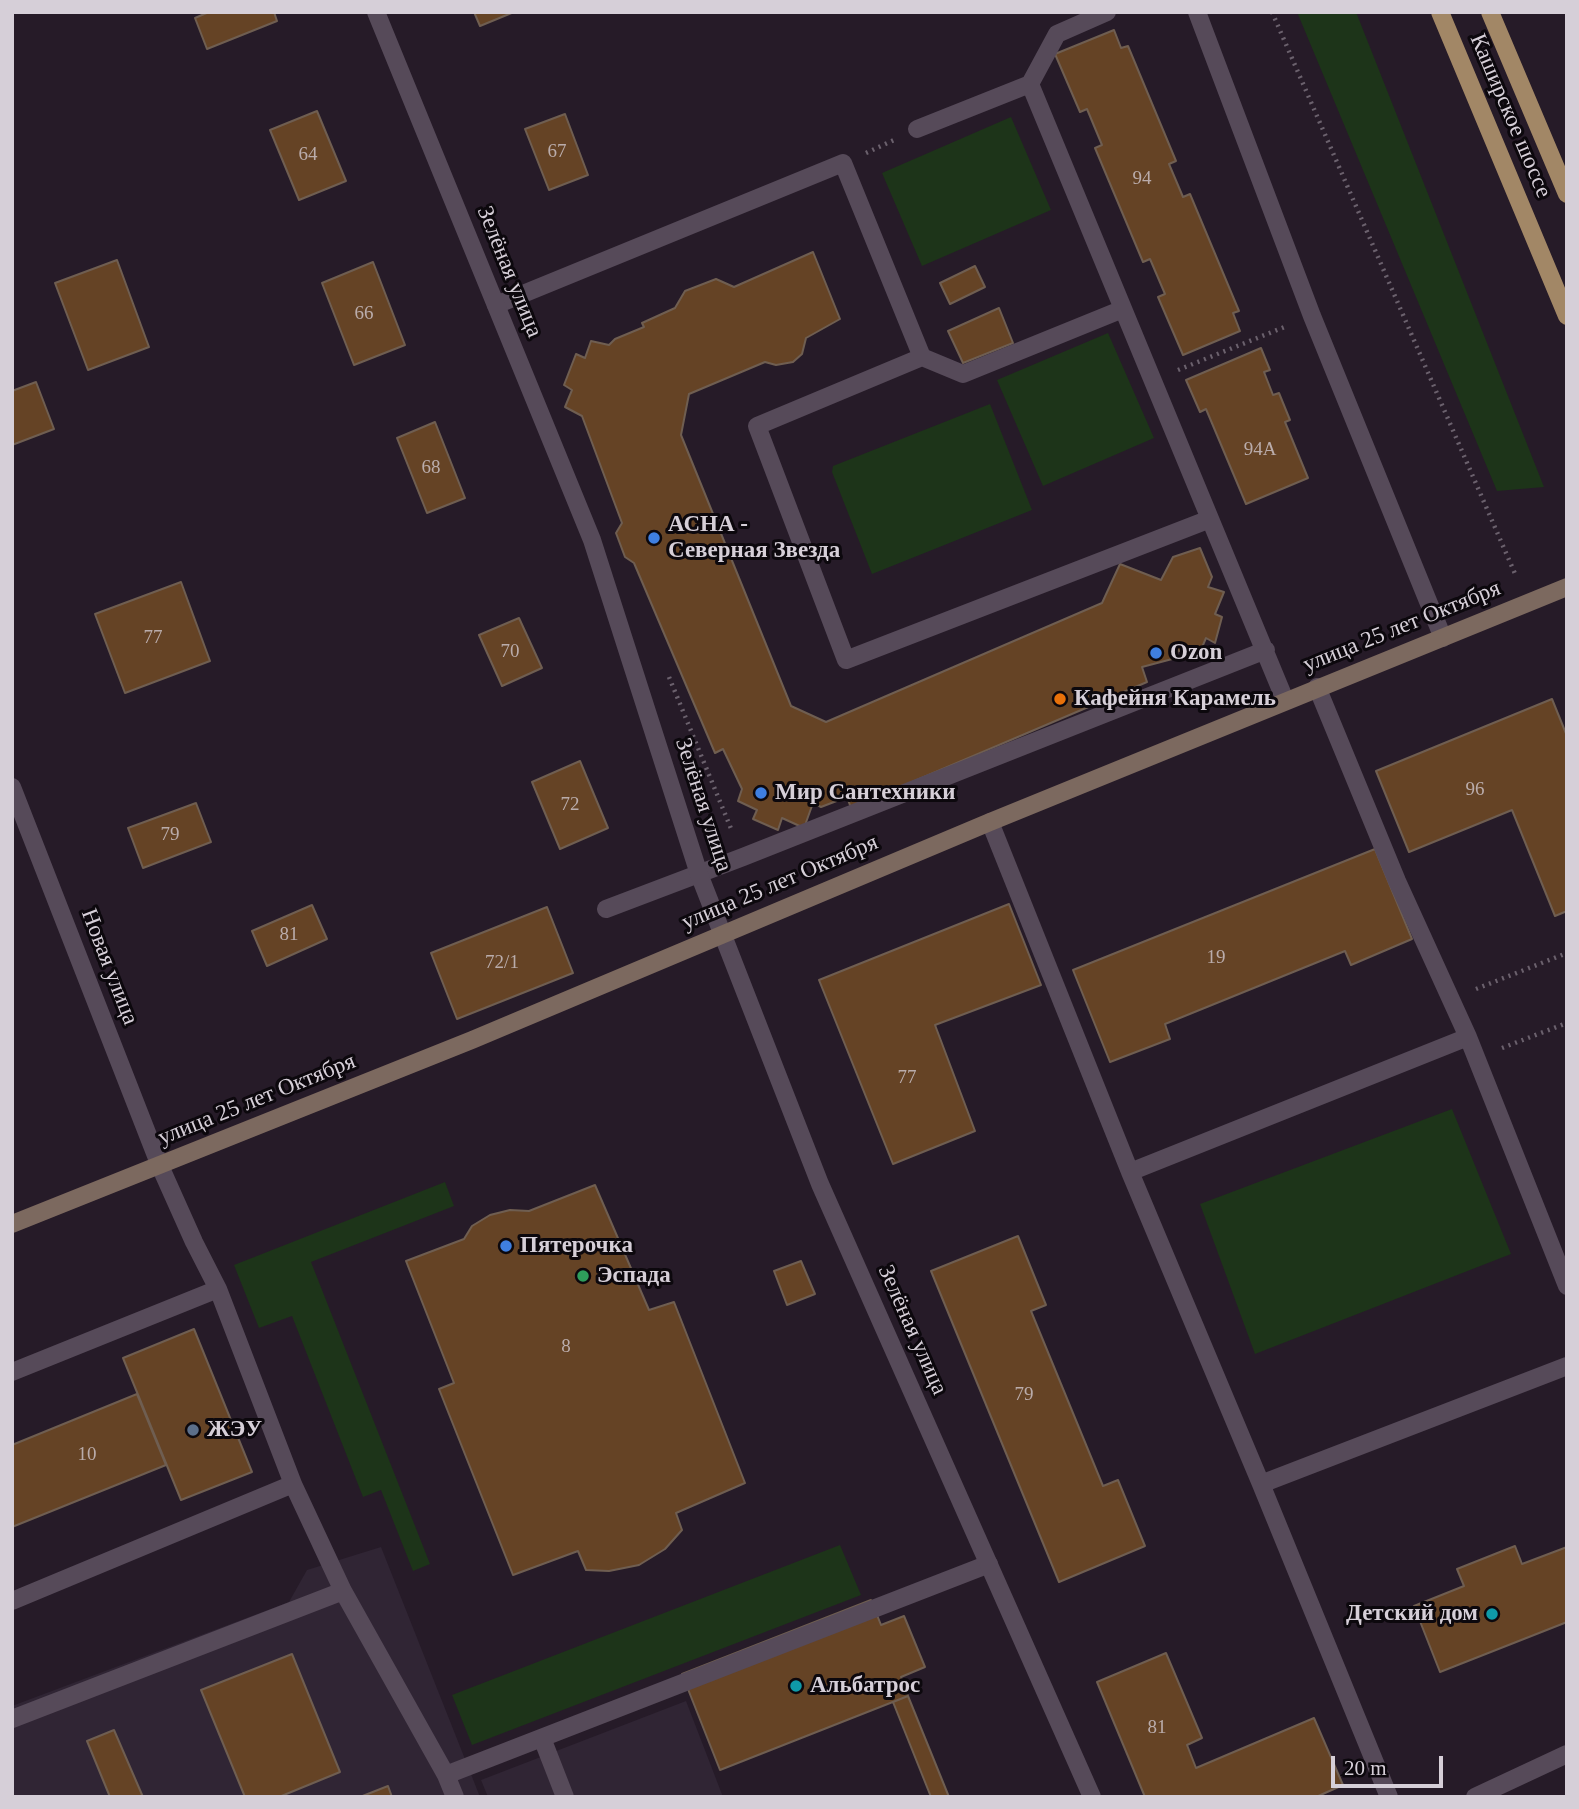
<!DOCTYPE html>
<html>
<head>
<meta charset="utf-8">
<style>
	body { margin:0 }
	#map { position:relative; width:1579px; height:1809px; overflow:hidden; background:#261b28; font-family:"Times New Roman",serif }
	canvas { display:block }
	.frame { position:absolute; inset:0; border:14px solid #d6cfd8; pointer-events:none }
	.scale { position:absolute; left:1331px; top:1756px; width:112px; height:32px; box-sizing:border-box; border:4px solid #d6cfd8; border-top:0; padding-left:9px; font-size:21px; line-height:24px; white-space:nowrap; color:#d6cfd8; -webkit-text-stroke:5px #0c080d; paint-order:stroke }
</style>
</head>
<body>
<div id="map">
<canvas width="1579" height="1809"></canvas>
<div class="frame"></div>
<div class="scale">20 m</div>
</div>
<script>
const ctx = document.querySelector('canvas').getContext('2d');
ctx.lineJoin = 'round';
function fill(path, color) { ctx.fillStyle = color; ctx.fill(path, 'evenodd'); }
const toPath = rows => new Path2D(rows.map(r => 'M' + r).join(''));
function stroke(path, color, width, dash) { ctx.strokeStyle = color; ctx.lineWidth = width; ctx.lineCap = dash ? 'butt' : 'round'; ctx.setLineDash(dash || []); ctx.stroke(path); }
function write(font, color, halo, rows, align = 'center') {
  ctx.font = font + ' "Times New Roman",serif'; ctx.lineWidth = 6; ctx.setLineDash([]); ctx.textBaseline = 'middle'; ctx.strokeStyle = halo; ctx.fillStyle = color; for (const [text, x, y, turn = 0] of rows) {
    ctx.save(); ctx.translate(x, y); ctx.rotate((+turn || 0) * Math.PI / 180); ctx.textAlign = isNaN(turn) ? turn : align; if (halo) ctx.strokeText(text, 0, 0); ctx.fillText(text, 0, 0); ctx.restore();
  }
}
const industrial = toPath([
	[381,1547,480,1797,12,1797,12,1706,289,1602,307,1570],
	[686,1701,723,1797,488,1797,481,1780]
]);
const green = toPath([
	[1297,12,1356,12,1544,487,1497,491],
	[1011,117,1051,210,922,266,882,173],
	[1108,333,1154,438,1043,486,997,380],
	[990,404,1032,510,872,574,832,472,833,466],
	[1452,1109,1511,1254,1255,1354,1200,1204],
	[445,1182,454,1206,311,1262,430,1564,413,1571,381,1490,363,1497,292,1316,259,1328,234,1265],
	[840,1545,861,1595,472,1745,452,1695]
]);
const building = toPath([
	[209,12,274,12,277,21,207,49,195,18,209,12],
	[474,12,514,12,480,26,474,12],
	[1114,30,1121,48,1128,46,1176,161,1169,164,1183,197,1190,194,1239,311,1233,313,1240,331,1183,355,1158,297,1165,294,1150,259,1143,262,1095,148,1102,145,1087,109,1080,112,1055,54,1114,30],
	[317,111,346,181,299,200,270,130,317,111],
	[565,114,588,175,549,190,525,129,565,114],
	[813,252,840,319,806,338,802,354,793,362,776,365,765,362,689,394,681,435,791,706,826,722,1102,603,1120,564,1161,580,1173,557,1200,548,1212,577,1208,587,1224,592,1215,614,1222,617,1215,643,1206,638,1197,659,1178,650,1176,658,1142,667,1147,682,851,808,847,797,821,807,813,803,804,828,782,818,778,830,753,819,757,810,738,801,742,789,723,749,715,753,634,563,625,557,616,533,622,523,582,416,565,407,572,390,564,385,576,354,585,358,591,341,609,345,615,339,644,327,642,323,675,308,685,291,716,279,734,287,813,252],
	[117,260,149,347,88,370,55,283,117,260],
	[373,262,405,345,354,365,322,283,373,262],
	[975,266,985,287,950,304,940,283,975,266],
	[999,308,1013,343,963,363,948,331,999,308],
	[1261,348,1270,370,1264,372,1273,395,1279,393,1290,420,1285,422,1308,478,1246,504,1206,409,1200,412,1186,380,1261,348],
	[36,382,54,429,12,445,12,391,36,382],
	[435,422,465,498,427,513,397,438,435,422],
	[181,582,210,661,125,693,95,614,181,582],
	[519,618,542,668,502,686,479,635,519,618],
	[1552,699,1567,736,1567,911,1555,916,1512,810,1409,852,1376,771,1552,699],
	[580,761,608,828,560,849,532,782,580,761],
	[196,803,211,842,143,868,128,828,196,803],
	[1375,849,1412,939,1351,965,1345,951,1165,1024,1170,1039,1110,1062,1073,970,1375,849],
	[1009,904,1041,985,935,1025,975,1131,893,1164,819,980,1009,904],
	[312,905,327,939,267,966,252,931,312,905],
	[547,907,573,973,457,1019,431,953,547,907],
	[595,1185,649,1310,674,1302,745,1483,676,1513,682,1530,665,1549,639,1565,609,1571,586,1570,578,1551,513,1575,439,1389,454,1383,406,1261,464,1239,472,1226,490,1215,510,1210,529,1211,595,1185],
	[1018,1236,1046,1305,1031,1311,1103,1486,1118,1480,1145,1546,1059,1582,931,1271,1018,1236],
	[801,1261,815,1294,787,1305,774,1271,801,1261],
	[194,1329,252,1472,181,1500,123,1358,194,1329],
	[137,1394,166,1465,12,1527,12,1445,137,1394],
	[1515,1546,1522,1564,1567,1547,1567,1622,1440,1672,1414,1606,1464,1586,1457,1569,1515,1546],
	[871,1600,881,1625,904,1616,925,1667,901,1677,908,1696,720,1770,682,1674,871,1600],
	[1166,1653,1202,1738,1187,1745,1196,1768,1314,1718,1343,1785,1316,1797,1145,1797,1097,1682,1166,1653],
	[292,1654,340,1772,279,1797,245,1797,201,1690,292,1654],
	[908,1696,949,1797,931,1797,893,1702,908,1696],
	[114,1730,143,1797,110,1797,87,1741,114,1730],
	[388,1786,392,1797,360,1797,388,1786]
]);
const path = toPath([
	[1272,12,1516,576],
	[866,153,894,140],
	[1178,370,1287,326],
	[669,677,732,831],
	[1476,989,1567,953],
	[1502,1048,1567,1023]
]);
const lane = toPath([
	[1197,12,1312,316,1443,638],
	[1030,84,1057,34,1107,12],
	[917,129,1030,84,1285,700],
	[496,305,843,163,922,357],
	[1123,309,963,374,922,357,757,426,846,660,1210,519],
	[1317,687,1397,881,1468,1037],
	[990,822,1130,1172],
	[606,909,743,857,1266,650],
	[12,1372,218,1289],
	[293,1484,343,1591,446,1775,455,1797],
	[1261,1484,1567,1366],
	[12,1601,293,1484,218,1289,194,1242,160,1166],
	[12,1719,343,1591],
	[542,1738,565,1797],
	[446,1775,989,1564],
	[1389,1797,1261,1484,1130,1172,1468,1037,1567,1286],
	[1475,1797,1567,1754]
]);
const street = toPath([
	[376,12,592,540,699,874,820,1184,1092,1797],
	[12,787,160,1166]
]);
const secondary = toPath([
	[12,1224,472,1040,990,822,1567,587]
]);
const primary = toPath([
	[1440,12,1567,316],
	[1490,12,1567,194]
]);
const markers = [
	[654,538,7,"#3f7fe0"],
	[1156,653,7,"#3f7fe0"],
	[1060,699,7,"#e8710a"],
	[761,793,7,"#3f7fe0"],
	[506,1246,7,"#3f7fe0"],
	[583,1276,7,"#2e9e5b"],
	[193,1430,7,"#5c6f8a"],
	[1492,1614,7,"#0f9aa8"],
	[796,1686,7,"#0f9aa8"]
];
const numberNames = [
	["67",557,152],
	["64",308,155],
	["94",1142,179],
	["66",364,314],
	["94А",1260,450],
	["68",431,468],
	["77",153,638],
	["70",510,652],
	["96",1475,790],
	["72",570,805],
	["79",170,835],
	["81",289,935],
	["19",1216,958],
	["72/1",502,963],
	["77",907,1078],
	["8",566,1347],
	["79",1024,1395],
	["10",87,1455],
	["81",1157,1728]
];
const streetNames = [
	["Каширское шоссе",1510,116,67],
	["Зелёная улица",509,272,68],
	["улица 25 лет Октября",1402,627,-22],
	["Зелёная улица",703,805,72],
	["улица 25 лет Октября",780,883,-23],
	["Новая улица",109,967,69],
	["улица 25 лет Октября",257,1100,-22],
	["Зелёная улица",912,1330,66]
];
const poiNames = [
	["АСНА -",668,525],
	["Северная Звезда",668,551],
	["Ozon",1170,653],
	["Кафейня Карамель",1074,699],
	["Мир Сантехники",775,793],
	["Пятерочка",520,1246],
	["Эспада",597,1276],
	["ЖЭУ",207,1430],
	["Детский дом",1478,1614,"right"],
	["Альбатрос",810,1686]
];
fill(industrial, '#302534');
fill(green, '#1d3419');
fill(building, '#654325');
stroke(building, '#6f5e51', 2);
stroke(path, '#6b616d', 4.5, [2, 5]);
stroke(lane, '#564a59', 18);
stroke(street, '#564a59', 18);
stroke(secondary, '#7c695f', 18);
stroke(primary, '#a28766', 18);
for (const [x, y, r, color] of markers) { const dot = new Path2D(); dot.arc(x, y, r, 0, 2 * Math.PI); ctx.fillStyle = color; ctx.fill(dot); stroke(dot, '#0c080d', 2.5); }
write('19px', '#baacab', null, numberNames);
write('23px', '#d6cfd8', '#0c080d', streetNames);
write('bold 23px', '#d6cfd8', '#0c080d', poiNames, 'left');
</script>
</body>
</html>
